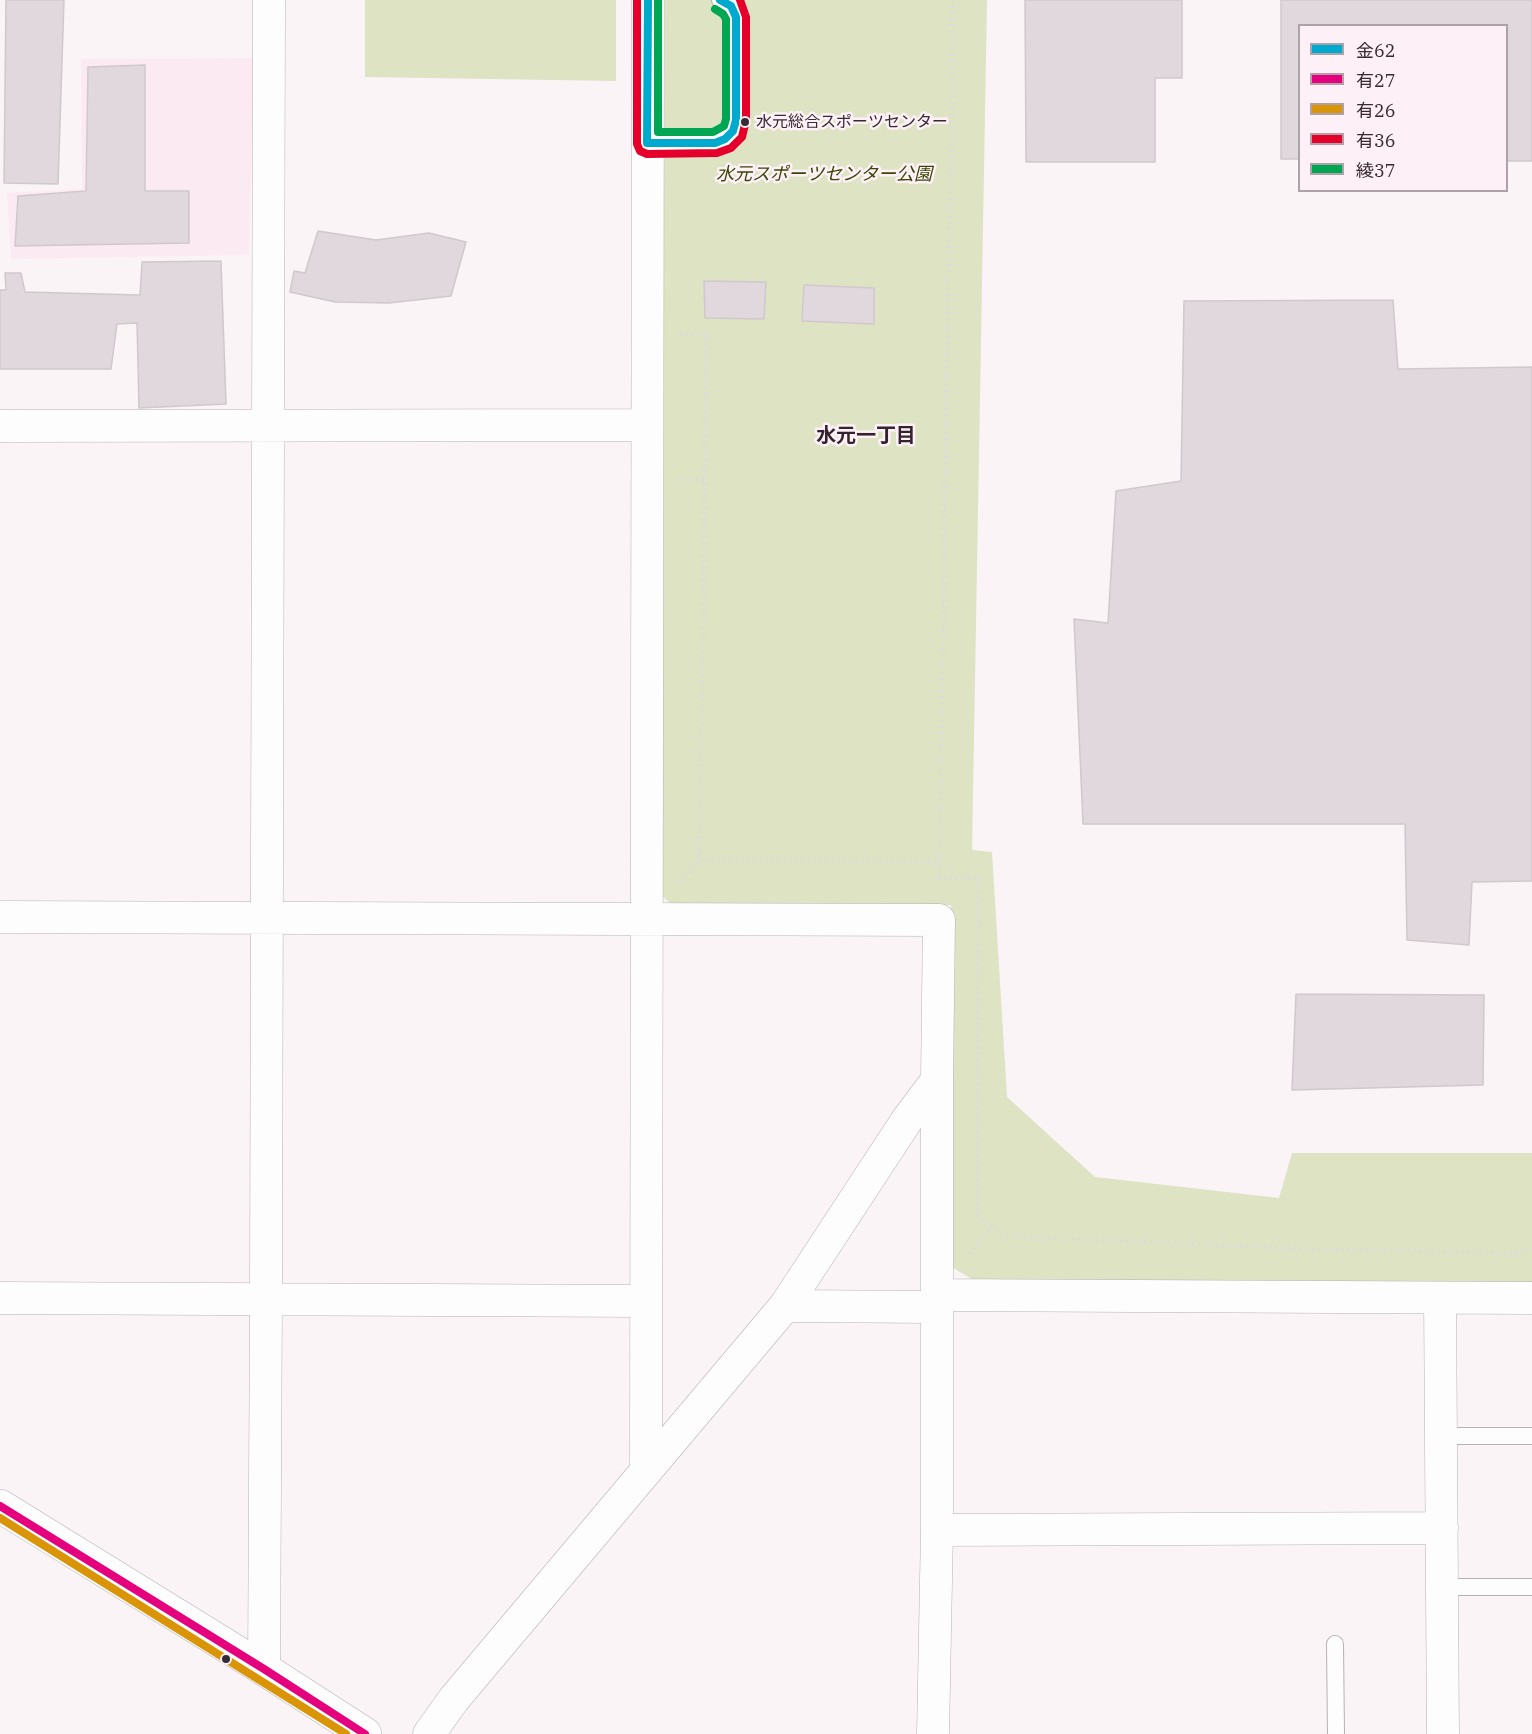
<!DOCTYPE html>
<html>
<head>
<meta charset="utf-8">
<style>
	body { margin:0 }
	#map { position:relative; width:1532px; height:1734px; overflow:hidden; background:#faf4f7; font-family:"IBM Plex Serif","Noto Sans JP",serif }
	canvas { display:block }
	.legend { position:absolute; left:1298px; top:24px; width:210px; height:168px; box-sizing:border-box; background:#fdf1f7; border:2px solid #ada2a8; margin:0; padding:8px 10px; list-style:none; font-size:18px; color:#362b31 }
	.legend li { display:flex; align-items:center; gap:12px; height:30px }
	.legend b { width:30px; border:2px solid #ada2a8 }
</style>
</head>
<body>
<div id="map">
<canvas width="1532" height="1734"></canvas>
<ul class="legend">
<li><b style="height:8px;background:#00a9ce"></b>金62</li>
<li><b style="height:8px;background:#e5007d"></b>有27</li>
<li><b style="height:8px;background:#da9407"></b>有26</li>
<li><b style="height:8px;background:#e4002b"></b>有36</li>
<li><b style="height:8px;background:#00a651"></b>綾37</li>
</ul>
</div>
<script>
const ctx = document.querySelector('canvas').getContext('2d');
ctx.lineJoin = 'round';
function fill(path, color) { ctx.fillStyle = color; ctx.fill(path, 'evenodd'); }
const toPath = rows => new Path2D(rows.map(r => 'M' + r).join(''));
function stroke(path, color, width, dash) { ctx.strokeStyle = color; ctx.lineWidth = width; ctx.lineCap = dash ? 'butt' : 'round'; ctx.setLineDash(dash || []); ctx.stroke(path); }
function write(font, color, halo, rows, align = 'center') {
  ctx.font = font + ' "IBM Plex Serif","Noto Sans JP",serif'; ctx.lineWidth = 5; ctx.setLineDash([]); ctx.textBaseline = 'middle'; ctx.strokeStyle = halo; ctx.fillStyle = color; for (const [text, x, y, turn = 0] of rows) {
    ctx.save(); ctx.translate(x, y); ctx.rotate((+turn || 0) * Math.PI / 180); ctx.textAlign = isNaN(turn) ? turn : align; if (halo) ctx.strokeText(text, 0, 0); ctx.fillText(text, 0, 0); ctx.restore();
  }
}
const built = toPath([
	[254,58,249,255,11,259,7,193,82,189,81,59]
]);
const green = toPath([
	[365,0,616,0,616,81,365,77],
	[665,0,987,0,972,850,992,852,1007,1097,1095,1177,1279,1198,1292,1153,1532,1153,1532,1286,975,1281,950,1266,951,905,670,903,661,895]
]);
const building = toPath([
	[6,0,64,0,58,184,4,183,6,0],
	[1025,0,1182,0,1182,78,1155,78,1155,162,1026,162,1025,0],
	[1281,0,1532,0,1532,161,1506,161,1506,26,1300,26,1300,159,1281,159,1281,0],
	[145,65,145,191,189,191,189,243,15,246,18,196,86,191,88,67,145,65],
	[318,231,376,240,429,233,466,242,451,296,389,303,335,302,290,292,294,271,305,273,318,231],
	[221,261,226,404,139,408,137,323,117,324,111,369,0,369,0,290,6,290,5,273,21,273,25,292,140,295,142,262,221,261],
	[704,281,766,282,764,319,705,318,704,281],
	[804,285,874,288,874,324,802,321,804,285],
	[1393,300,1398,369,1532,367,1532,881,1472,882,1469,945,1407,940,1405,824,1083,824,1074,619,1108,623,1116,491,1181,481,1184,301,1393,300],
	[1296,994,1484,995,1483,1085,1292,1090,1296,994]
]);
const path = toPath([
	[953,0,939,877,979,878,978,1215,1003,1236,1330,1250,1518,1253,1532,1246],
	[680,333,707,336,699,860,939,861],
	[678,479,705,480],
	[680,882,699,860],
	[969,1254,991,1226]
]);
const service = toPath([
	[647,143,715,143,725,139,733,131,736,120,736,17,731,6,720,0],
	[1442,1436,1532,1436],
	[1443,1587,1532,1587],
	[1335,1644,1336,1734]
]);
const minor = toPath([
	[0,426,646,425],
	[0,917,939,920,937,1080,937,1530,933,1734],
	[937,1295,1532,1298],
	[0,1298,646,1301],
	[1440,1298,1443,1734],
	[785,1306,937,1307],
	[646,1471,648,0],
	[937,1530,1442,1528],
	[264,1669,266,1298,269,0],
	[429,1734,454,1699,785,1306,907,1120,937,1080]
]);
const primary = toPath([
	[0,1506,264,1669,365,1734]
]);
const bus1 = toPath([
	[647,143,715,143,725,139,733,131,736,120,736,17,731,6,720,0],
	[647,143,648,0]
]);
const bus2 = toPath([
	[0,1506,264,1669,365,1734]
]);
const bus3 = toPath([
	[0,1518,346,1734]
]);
const bus4 = toPath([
	[637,0,637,144,640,151,647,154,717,153,731,148,742,137,746,120,746,17,740,0]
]);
const bus5 = toPath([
	[658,0,658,132,713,132,724,126,726,119,726,19,723,14,715,9]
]);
const markers = [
	[745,122,5,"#362b31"],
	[226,1659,5,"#362b31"]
];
const busNames = [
	["水元総合スポーツセンター",756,122]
];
const parkNames = [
	["水元スポーツセンター公園",824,175]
];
const neighbourhoodNames = [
	["水元一丁目",866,436]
];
fill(built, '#fceaf3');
fill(green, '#dde3c3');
fill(building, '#e0d8dc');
stroke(building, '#d0c8cc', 1.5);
stroke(service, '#b8b0b4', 18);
stroke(minor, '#b8b0b4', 33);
stroke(primary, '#b8b0b4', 34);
stroke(path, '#dcdadc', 4, [1.5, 4.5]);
stroke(service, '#fefdfe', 16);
stroke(minor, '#fefdfe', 32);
stroke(primary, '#fefdfe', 33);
stroke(bus1, '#00a9ce', 8);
stroke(bus2, '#e5007d', 8);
stroke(bus3, '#da9407', 8);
stroke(bus4, '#e4002b', 8);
stroke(bus5, '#00a651', 8);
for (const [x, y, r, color] of markers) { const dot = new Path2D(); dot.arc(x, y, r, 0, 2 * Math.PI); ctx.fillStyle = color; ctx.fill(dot); stroke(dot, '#fdf1f7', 2); }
write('16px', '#362b31', '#fdf1f7', busNames, 'left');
write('italic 18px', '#3a4504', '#fdf1f7', parkNames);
write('bold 20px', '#36222d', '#fdf1f7', neighbourhoodNames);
</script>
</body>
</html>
